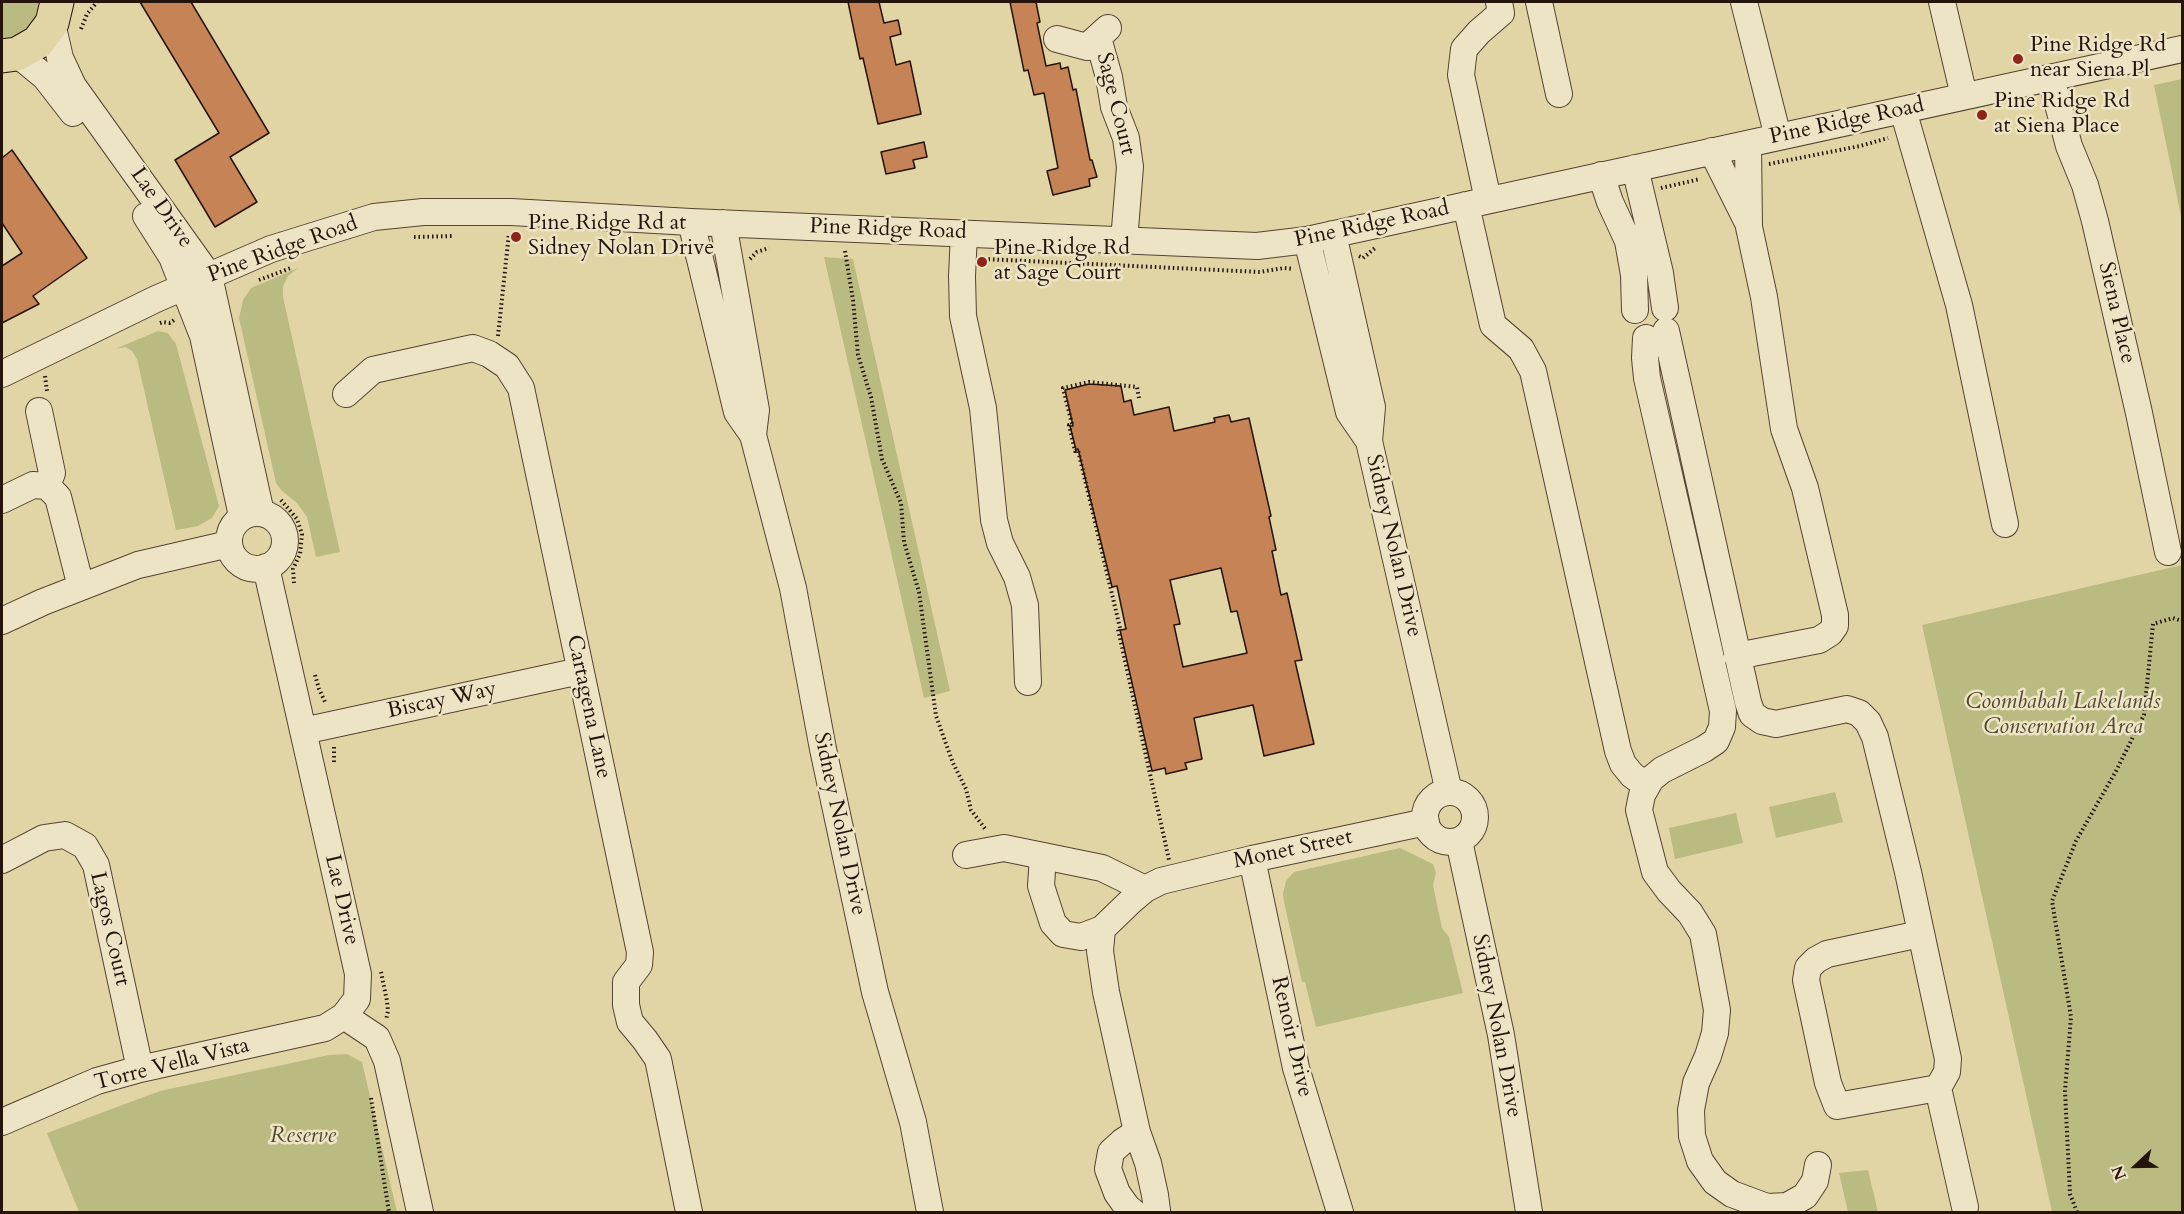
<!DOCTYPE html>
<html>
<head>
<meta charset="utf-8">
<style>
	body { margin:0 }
	#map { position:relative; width:2184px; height:1214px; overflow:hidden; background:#e2d5a5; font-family:Cardo,serif }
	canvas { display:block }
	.frame { position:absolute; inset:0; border:3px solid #24140c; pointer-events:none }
	.north { position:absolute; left:2106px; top:1136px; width:60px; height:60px; -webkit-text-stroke:4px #ece4c4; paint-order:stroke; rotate:248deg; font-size:16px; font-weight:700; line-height:24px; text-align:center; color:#24140c }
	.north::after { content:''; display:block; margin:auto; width:21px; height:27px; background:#24140c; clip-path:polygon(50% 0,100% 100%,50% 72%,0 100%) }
</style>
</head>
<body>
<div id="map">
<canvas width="2184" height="1214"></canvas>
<div class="frame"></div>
<div class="north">N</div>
</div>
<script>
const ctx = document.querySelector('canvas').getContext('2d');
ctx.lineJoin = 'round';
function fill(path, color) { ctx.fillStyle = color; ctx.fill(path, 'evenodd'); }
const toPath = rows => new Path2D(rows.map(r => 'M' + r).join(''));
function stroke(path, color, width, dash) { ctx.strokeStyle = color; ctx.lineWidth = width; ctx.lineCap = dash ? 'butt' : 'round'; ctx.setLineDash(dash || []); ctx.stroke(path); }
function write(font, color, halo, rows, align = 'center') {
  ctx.font = font + ' Cardo,serif'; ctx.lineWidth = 5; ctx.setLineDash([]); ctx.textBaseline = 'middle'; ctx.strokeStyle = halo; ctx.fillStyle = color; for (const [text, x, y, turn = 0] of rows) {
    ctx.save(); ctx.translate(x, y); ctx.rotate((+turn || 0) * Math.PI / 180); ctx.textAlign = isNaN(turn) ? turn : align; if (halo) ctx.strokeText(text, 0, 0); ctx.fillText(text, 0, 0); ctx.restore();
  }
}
const green = toPath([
	[2,2,43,2,32,29,2,43],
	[2182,79,2182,221,2154,85],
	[824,257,853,259,950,691,924,698],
	[298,268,288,276,283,286,283,297,340,552,316,557,307,517,297,503,281,490,276,483,239,318,243,300,251,288],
	[158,331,168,333,176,344,219,506,212,518,198,526,176,530,137,359,132,351,125,347,115,349],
	[2182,565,2182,1212,2052,1212,1922,625],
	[1835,792,1843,822,1776,838,1769,807],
	[1736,813,1743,843,1675,859,1669,828],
	[1400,848,1433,864,1436,873,1433,885,1442,928,1449,937,1463,993,1316,1027,1305,982,1302,982,1284,902,1283,894,1286,881,1294,872],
	[347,1054,362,1062,397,1212,79,1212,47,1133,160,1091,329,1055],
	[1868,1170,1878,1212,1848,1212,1839,1173]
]);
const building = toPath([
	[140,2,191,2,269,133,230,157,257,202,215,227,175,160,219,133,140,2],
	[848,2,879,2,884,23,898,20,901,34,890,37,896,65,910,61,921,114,878,124,863,58,860,59,848,2],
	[1010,2,1036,2,1040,22,1037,23,1046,66,1060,63,1061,69,1068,67,1073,90,1076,89,1090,160,1092,160,1097,177,1089,179,1090,186,1053,195,1047,171,1058,168,1044,93,1034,95,1028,70,1024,71,1010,2],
	[924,142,927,157,913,160,915,168,886,174,881,152,924,142],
	[12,150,87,258,33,296,39,304,2,323,2,266,22,253,2,223,2,158,12,150],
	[1089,384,1121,386,1124,402,1131,400,1134,415,1169,407,1174,431,1215,422,1214,418,1229,415,1231,422,1249,418,1271,516,1269,517,1276,550,1272,551,1281,595,1287,593,1302,660,1295,661,1314,744,1264,756,1253,705,1194,718,1202,759,1185,763,1187,769,1166,774,1165,768,1152,771,1120,630,1126,629,1117,586,1112,587,1078,449,1076,450,1070,426,1073,426,1065,390,1089,384],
	[1221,568,1231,612,1237,611,1247,653,1183,667,1174,625,1180,624,1170,580,1221,568]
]);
const path = toPath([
	[81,29,87,14,97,2],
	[1769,164,1860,146,1888,138],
	[1661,188,1700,179],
	[414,237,454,236],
	[845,251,853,300,858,355,871,397,882,459,901,503,904,542,919,592,936,716,953,763,966,789,971,810,986,830],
	[1359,256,1363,258,1375,248],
	[750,259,757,252,769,248],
	[984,259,1260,272,1284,268,1293,269],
	[259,280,291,268],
	[160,323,163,322,170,323,174,320],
	[498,336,509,233],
	[45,376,47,391],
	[1139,398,1137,387,1089,382,1063,388,1072,424,1069,425,1075,451,1078,450,1120,628,1118,629,1169,860],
	[281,500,297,519,302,534,300,554,293,569,294,583],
	[315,675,319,689,326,704],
	[334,762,334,746],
	[381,972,387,1001,388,1011,386,1020],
	[371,1098,389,1212],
	[2077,1212,2070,1194,2065,1091,2071,1017,2052,901,2076,841,2116,771,2144,715,2153,624,2173,618,2182,621]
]);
const minor = toPath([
	[1539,2,1559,94],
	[1744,2,1778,137],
	[1942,2,1964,96],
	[52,23,60,58,73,86,209,276,261,513],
	[1098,38,1109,77,1114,107,1126,138,1130,167,1124,241],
	[1057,39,1087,47,1108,28],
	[17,54,45,77,73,113],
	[2051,78,2069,146,2085,185,2095,221,2139,413,2168,552],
	[1903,110,1959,305,2005,524],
	[1712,151,1747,221],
	[1635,168,1660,273,1665,308],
	[1601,175,1610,202,1628,241,1634,275,1635,310],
	[1488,200,1461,75,1464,49,1479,32,1501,13,1499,2],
	[1466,205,1493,325,1521,349,1533,371,1618,751,1623,764,1632,775,1647,786],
	[146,216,172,257,203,336,242,516],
	[691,222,737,412,753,435,793,588,823,749,875,992,913,1122,930,1212],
	[723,223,756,410,753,435],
	[964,233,962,276,963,316,983,408,994,520,1000,543,1017,577,1025,605,1028,682],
	[1333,234,1372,407,1369,441,1449,792],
	[1307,240,1349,412,1369,441],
	[1666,331,1748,702,1752,714,1762,721,1776,724,1847,709,1859,713,1868,722,1875,737,1908,872,1948,1059,1947,1072,1938,1088,1837,1106,1828,1083,1806,980,1808,968,1816,960,1827,954,1920,934],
	[1646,338,1645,358,1647,378,1723,711,1722,727,1716,741,1704,749,1662,770,1651,779,1642,795,1639,810,1655,872,1669,891,1690,913,1703,934,1717,1010,1715,1033,1708,1056,1696,1083,1691,1110,1692,1136,1700,1161,1715,1182,1732,1194,1767,1207,1787,1206,1805,1196,1815,1181,1818,1165],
	[2,374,156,299,271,249,374,217,423,212,511,212,691,222,1257,246,1307,240,2182,49],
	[346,394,373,370,473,348,489,354,507,366,521,388,640,952,639,965,626,982,626,1005,630,1022,645,1040,658,1059,689,1212],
	[39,411,52,473,47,486],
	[2,500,33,485,47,486,58,497,81,587],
	'229 541a28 28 0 1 1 56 0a28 28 0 1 1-56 0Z',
	[2,621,43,602,138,565,229,544],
	[1737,656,1819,640,1830,633,1835,626,1835,615,1805,488,1784,429,1764,297,1749,227,1748,144],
	[303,731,580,671],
	'1425 817a25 25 0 1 1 50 0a25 25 0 1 1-50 0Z',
	[1459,841,1501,1035,1529,1212],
	[966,855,1004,848,1102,868,1145,889],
	[1043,856,1041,886,1053,923,1063,934,1081,937,1102,929],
	[1252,859,1296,1068,1340,1212],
	[2,860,44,838,65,835,85,846,96,865,140,1069],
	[344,1016,377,1038,387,1061,420,1212],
	[1938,1088,1965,1207],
	[2,1122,97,1081,140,1069,325,1028,344,1016,357,999,358,974,266,567],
	[1133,1212,1127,1207,1117,1193,1108,1169,1111,1152,1122,1142,1137,1132],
	[1154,1212,1157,1210,1155,1195,1148,1163,1137,1132,1106,992,1100,951,1102,929,1132,900,1145,889,1161,881,1252,859,1426,822]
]);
const major = toPath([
	[2,56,17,54,38,42,52,23,57,2]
]);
const markers = [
	[2018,59,6,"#8f2418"],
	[1982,115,6,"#8f2418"],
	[516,237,6,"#8f2418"],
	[982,262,6,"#8f2418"]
];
const poiNames = [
	["Pine Ridge Rd",2030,46],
	["near Siena Pl",2030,71],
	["Pine Ridge Rd",1994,102],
	["at Siena Place",1994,127],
	["Pine Ridge Rd at",528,224],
	["Sidney Nolan Drive",528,249],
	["Pine Ridge Rd",994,249],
	["at Sage Court",994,274]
];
const streetNames = [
	["Sage Court",1115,104,76],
	["Pine Ridge Road",1847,122,-12],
	["Lae Drive",161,208,55],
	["Pine Ridge Road",1372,225,-12],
	["Pine Ridge Road",888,230,2],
	["Pine Ridge Road",283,250,-20],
	["Siena Place",2116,313,77],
	["Sidney Nolan Drive",1393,546,77],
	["Biscay Way",442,701,-12],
	["Cartagena Lane",588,707,78],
	["Sidney Nolan Drive",839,824,78],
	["Monet Street",1293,850,-12],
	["Lae Drive",341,900,77],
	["Lagos Court",109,929,77],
	["Sidney Nolan Drive",1496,1026,79],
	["Renoir Drive",1291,1037,77],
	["Torre Vella Vista",172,1065,-14]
];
const parkNames = [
	["Coombabah Lakelands",2063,703],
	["Conservation Area",2063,728],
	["Reserve",303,1137]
];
fill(green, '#babb81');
fill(building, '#c58356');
stroke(building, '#24140c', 1.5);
stroke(minor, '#544432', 28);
stroke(major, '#24140c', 35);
stroke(path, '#24140c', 4, [1.5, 3]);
stroke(minor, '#ece4c4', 26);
stroke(major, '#e2d5a5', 33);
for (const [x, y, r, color] of markers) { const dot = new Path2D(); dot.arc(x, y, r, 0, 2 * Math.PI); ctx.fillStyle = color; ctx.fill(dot); stroke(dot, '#ece4c4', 2); }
write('22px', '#24140c', '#ece4c4', poiNames, 'left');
write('22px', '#24140c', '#ece4c4', streetNames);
write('italic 22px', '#51462f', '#ece4c4', parkNames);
</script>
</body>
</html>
